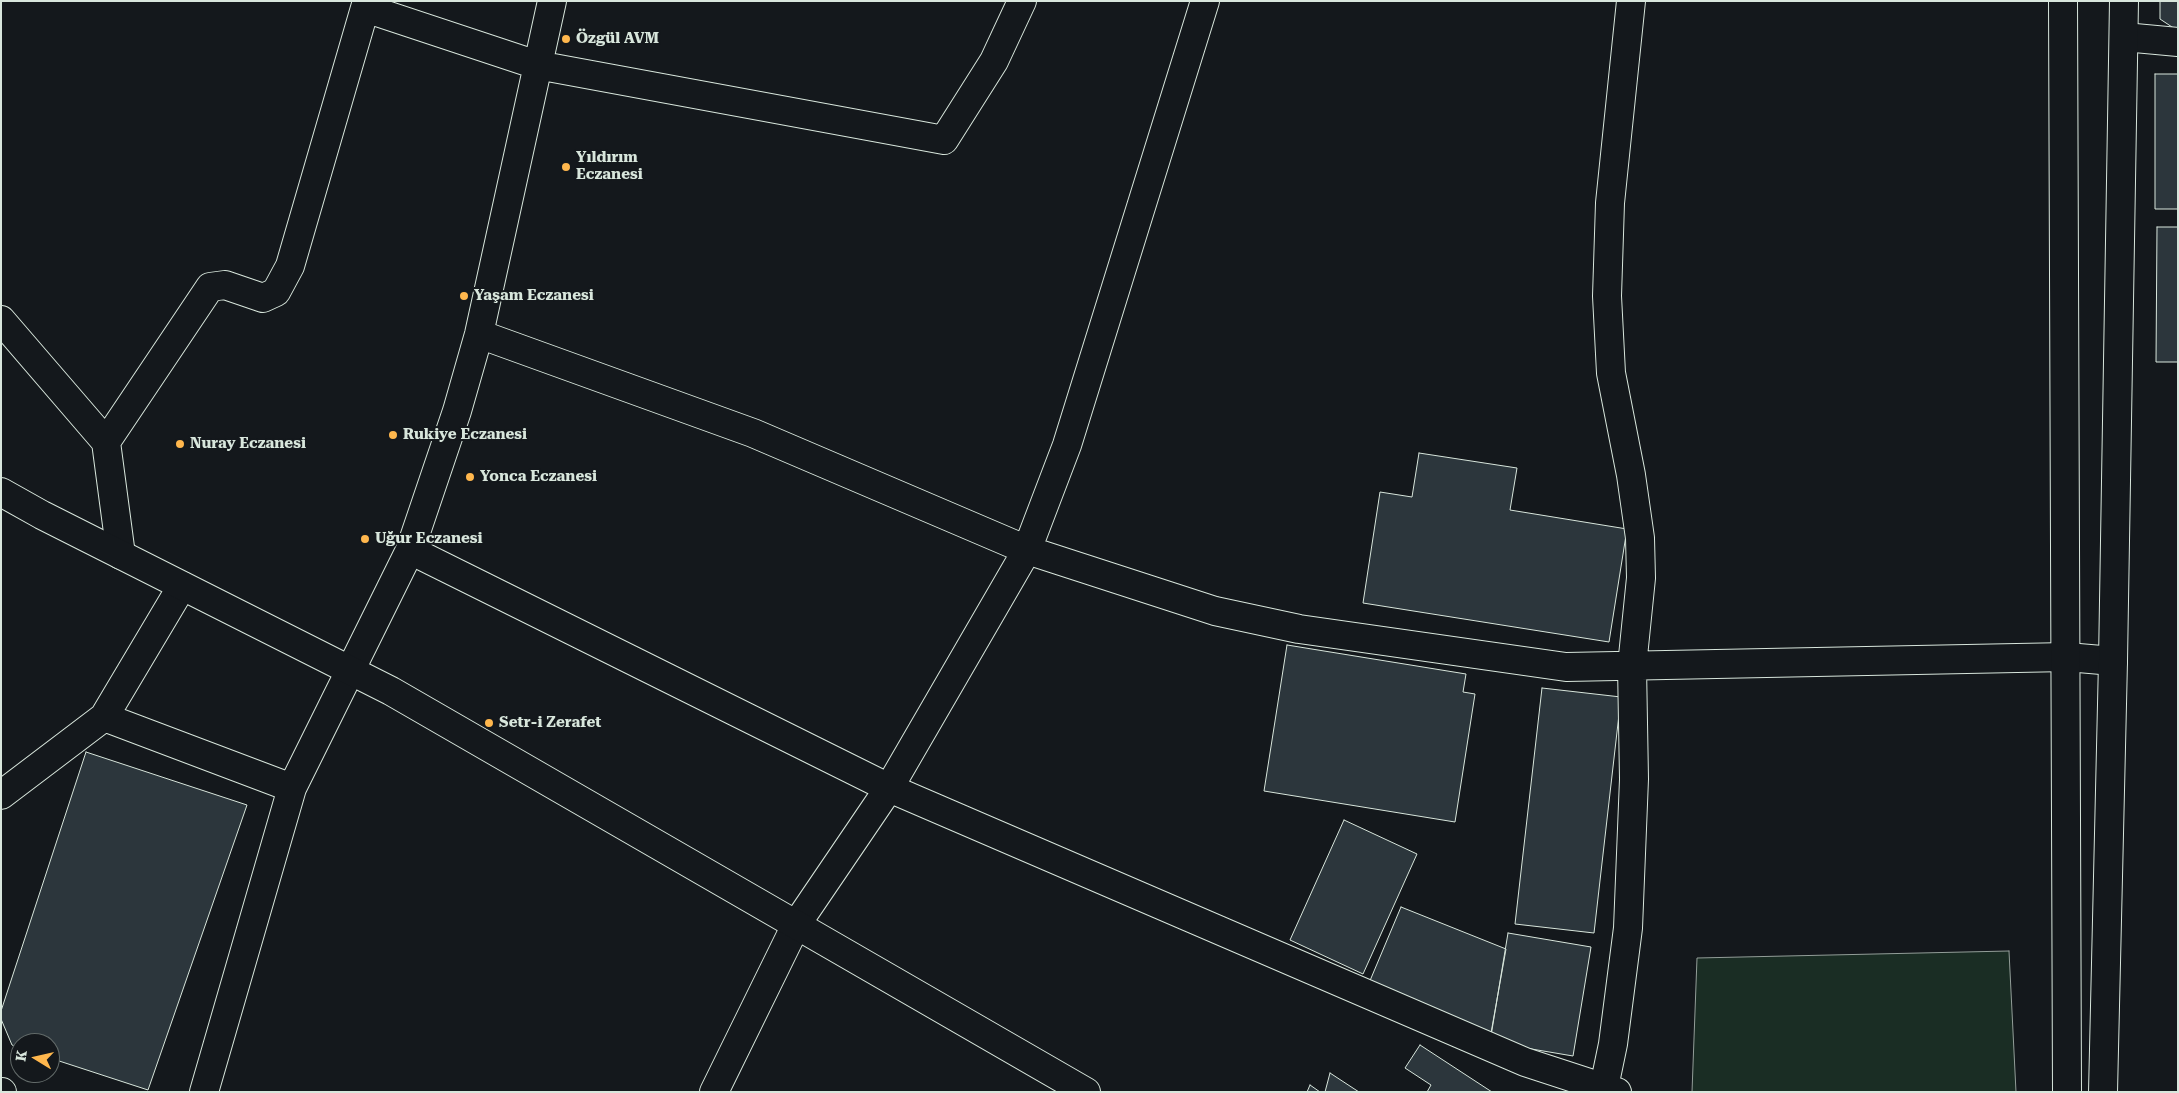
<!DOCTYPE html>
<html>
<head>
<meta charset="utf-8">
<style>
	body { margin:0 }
	#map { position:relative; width:2179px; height:1093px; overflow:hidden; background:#14181c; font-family:"Roboto Serif",serif }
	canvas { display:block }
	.frame { position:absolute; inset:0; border:2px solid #d8e6dc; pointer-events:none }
	.north { position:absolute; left:10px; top:1033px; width:50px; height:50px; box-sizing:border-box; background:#14181c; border:1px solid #626a69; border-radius:50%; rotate:279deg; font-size:14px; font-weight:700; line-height:20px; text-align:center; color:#d8e6dc }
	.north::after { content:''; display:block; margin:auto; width:18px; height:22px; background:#ffb74d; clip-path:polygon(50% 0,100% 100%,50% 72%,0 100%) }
</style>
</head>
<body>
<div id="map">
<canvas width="2179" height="1093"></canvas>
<div class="frame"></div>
<div class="north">K</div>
</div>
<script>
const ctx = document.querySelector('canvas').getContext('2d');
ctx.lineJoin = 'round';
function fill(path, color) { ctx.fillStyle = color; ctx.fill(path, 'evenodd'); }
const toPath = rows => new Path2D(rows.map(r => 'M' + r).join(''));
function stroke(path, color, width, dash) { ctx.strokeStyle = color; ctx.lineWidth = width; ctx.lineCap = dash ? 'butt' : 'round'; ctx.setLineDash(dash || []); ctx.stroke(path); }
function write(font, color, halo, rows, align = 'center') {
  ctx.font = font + ' "Roboto Serif",serif'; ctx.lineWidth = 4; ctx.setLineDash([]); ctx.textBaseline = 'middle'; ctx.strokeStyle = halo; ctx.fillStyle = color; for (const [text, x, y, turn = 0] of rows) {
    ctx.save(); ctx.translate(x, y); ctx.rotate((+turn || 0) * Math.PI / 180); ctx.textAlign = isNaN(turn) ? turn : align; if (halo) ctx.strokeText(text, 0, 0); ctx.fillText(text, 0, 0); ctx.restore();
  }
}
const green = toPath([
	[2009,951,2016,1092,1692,1092,1697,958,2009,951]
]);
const building = toPath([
	[2160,1,2178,1,2178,31,2160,19,2160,1],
	[2155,74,2178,74,2178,209,2155,209,2155,74],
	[2157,227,2178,227,2178,362,2156,362,2157,227],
	[1419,453,1517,468,1510,510,1627,529,1609,642,1363,603,1380,492,1412,497,1419,453],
	[1287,645,1466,674,1463,692,1475,694,1455,822,1264,791,1287,645],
	[1542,688,1621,697,1594,933,1515,924,1542,688],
	[86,752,247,805,148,1090,50,1058,50,1043,20,1043,20,1048,12,1045,1,1019,1,1011,86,752],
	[1344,820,1417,854,1363,974,1290,940,1344,820],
	[1401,907,1506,949,1491,1033,1369,983,1401,907],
	[1508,933,1591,947,1573,1056,1490,1042,1508,933],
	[1420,1045,1492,1092,1427,1092,1431,1085,1405,1068,1420,1045],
	[1330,1073,1359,1092,1325,1092,1330,1073],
	[1310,1085,1320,1092,1307,1092,1310,1085]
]);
const street = toPath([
	[365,8,537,65,944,140,994,61,1022,1],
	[2124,37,2178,42],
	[1,320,106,442,121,555],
	[479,334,753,433,1027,550,1215,611,1299,629,1566,667,2067,657,2113,661],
	[106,442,210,287,225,285,263,298,276,292,290,266,367,1],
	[410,550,889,788,1525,1062,1617,1092],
	[104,717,292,788],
	[1,795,104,717,182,586],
	[1,1092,2,1092],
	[204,1092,292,788,410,550,457,411,479,334,552,1],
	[714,1092,796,925,889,788,1027,550,1067,445,1205,1],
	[1603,1092,1613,1044,1628,928,1634,779,1632,666,1641,578,1640,538,1631,475,1611,373,1607,296,1610,203,1631,1]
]);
const secondary = toPath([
	[2063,1,2067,1092],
	[1,492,42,515,391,691,1086,1092],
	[2103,1092,2113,661,2124,1]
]);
const markers = [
	[566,39,5,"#ffb74d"],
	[566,167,5,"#ffb74d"],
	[464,296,5,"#ffb74d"],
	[393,435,5,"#ffb74d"],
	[180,444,5,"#ffb74d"],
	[470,477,5,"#ffb74d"],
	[365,539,5,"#ffb74d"],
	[489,723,5,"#ffb74d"]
];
const poiNames = [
	["Özgül AVM",576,39],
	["Yıldırım",576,158],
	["Eczanesi",576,175],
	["Yaşam Eczanesi",474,296],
	["Rukiye Eczanesi",403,435],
	["Nuray Eczanesi",190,444],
	["Yonca Eczanesi",480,477],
	["Uğur Eczanesi",375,539],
	["Setr-i Zerafet",499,723]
];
fill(green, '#1a2d24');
stroke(green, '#939e99', 1);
fill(building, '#2c363c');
stroke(building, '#d8e6dc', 1);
stroke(street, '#d8e6dc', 30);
stroke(secondary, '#d8e6dc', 30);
stroke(street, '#14181c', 28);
stroke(secondary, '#14181c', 28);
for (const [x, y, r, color] of markers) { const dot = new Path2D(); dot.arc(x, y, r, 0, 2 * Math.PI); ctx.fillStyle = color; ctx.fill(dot); stroke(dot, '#14181c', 2); }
write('bold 15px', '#d8e6dc', '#14181c', poiNames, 'left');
</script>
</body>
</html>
